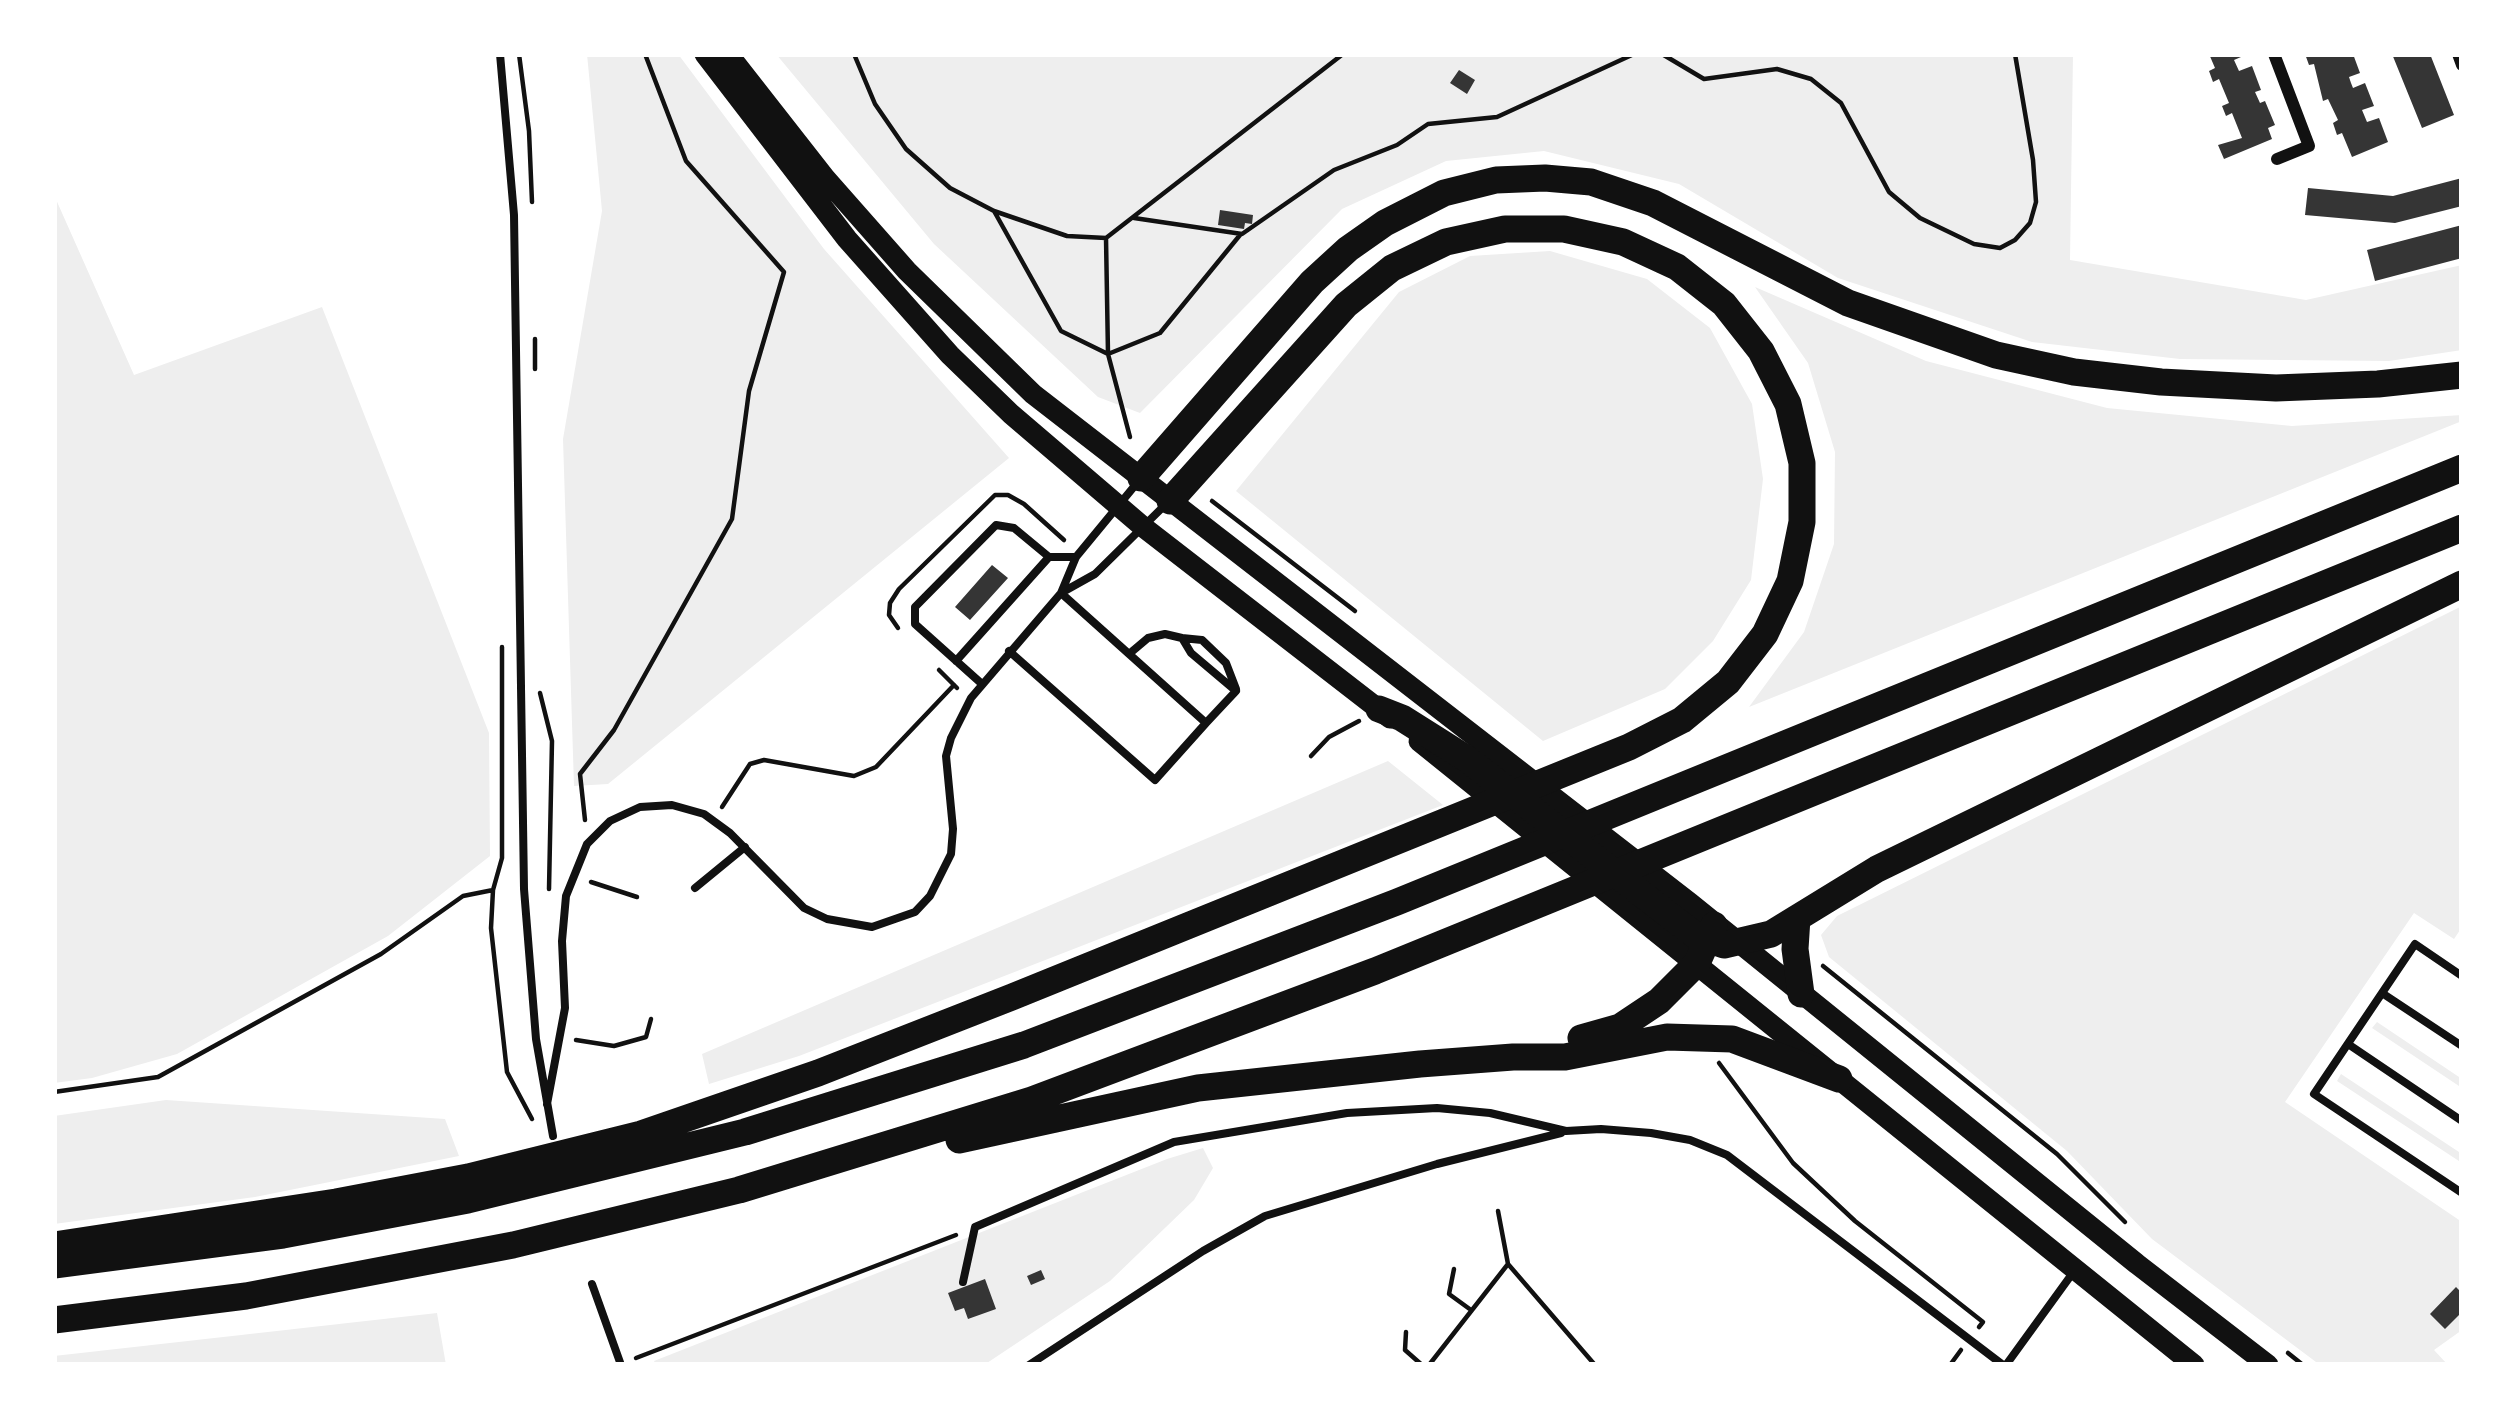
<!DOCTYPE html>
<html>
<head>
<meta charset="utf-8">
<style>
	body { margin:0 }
	#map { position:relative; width:2516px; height:1419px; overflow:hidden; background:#fff; font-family:"Times New Roman",serif }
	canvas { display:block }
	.frame { position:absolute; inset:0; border:57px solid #fff; pointer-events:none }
</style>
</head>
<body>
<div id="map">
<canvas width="2516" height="1419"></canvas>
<div class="frame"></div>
</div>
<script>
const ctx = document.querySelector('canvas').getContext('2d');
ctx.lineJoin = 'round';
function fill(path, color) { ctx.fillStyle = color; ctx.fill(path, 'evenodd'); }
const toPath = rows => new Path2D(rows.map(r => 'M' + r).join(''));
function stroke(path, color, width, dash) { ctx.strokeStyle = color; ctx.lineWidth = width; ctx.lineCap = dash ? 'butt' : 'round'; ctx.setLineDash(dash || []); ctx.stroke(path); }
const green = toPath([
	[587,54,678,54,824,249,1009,458,608,784,574,786,563,439,602,211],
	[776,54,2073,54,2070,260,2306,300,2462,265,2462,350,2389,361,2180,359,2032,342,1838,278,1679,184,1544,151,1446,161,1342,209,1140,413,1098,397,934,244],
	[54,195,134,375,322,307,489,733,490,856,388,936,177,1054,92,1078,54,1083],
	[1550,251,1647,279,1710,328,1752,404,1763,479,1751,580,1713,641,1665,689,1543,741,1236,491,1399,292,1470,256],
	[1755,287,1926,361,2107,408,2292,426,2462,415,2462,421,1749,707,1804,632,1834,544,1835,452,1808,363],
	[2462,606,2462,927,2454,939,2414,913,2285,1102,2462,1222,2462,1330,2434,1350,2448,1365,2320,1365,2152,1239,2067,1151,1829,957,1821,935,1837,916],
	[1388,761,1443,805,799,1056,709,1084,702,1054],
	[2377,1022,2462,1079,2462,1088,2372,1028],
	[2341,1074,2462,1154,2462,1163,2337,1081],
	[166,1100,445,1119,459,1156,255,1197,54,1224,54,1116],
	[1203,1148,1213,1168,1194,1200,1110,1281,984,1365,656,1365,654,1361,1167,1159],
	[437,1313,446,1365,54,1365,54,1356]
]);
const building = toPath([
	[2209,54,2248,54,2234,60,2239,71,2252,66,2261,90,2255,92,2260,103,2265,101,2275,125,2268,128,2272,139,2224,159,2218,145,2242,138,2232,113,2226,116,2222,106,2229,103,2219,79,2213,82,2209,71,2215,68],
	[2305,54,2353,54,2360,73,2349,77,2351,83,2353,88,2365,83,2374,106,2362,110,2367,122,2379,118,2388,142,2352,157,2342,133,2337,135,2333,123,2338,120,2328,99,2323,101,2314,64,2309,65],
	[2392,54,2430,54,2454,115,2422,128],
	[1459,70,1475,80,1467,94,1450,83],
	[2462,178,2462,206,2395,223,2305,215,2308,188,2393,196],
	[1220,210,1253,215,1252,224,1245,223,1244,229,1218,225],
	[2462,225,2462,258,2375,281,2367,250],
	[992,565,1008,578,970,620,955,607],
	[1041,1270,1045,1279,1031,1285,1027,1276],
	[985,1279,996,1309,968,1319,964,1308,955,1311,948,1293],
	[2456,1287,2462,1293,2462,1312,2445,1329,2430,1314]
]);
const path = toPath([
	[519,54,529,131,532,202],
	[854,54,875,104,906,149,950,188,994,211,1067,236,1106,238,1343,54],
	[1662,54,1704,79,1777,69,1811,79,1841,103,1889,192,1920,218,1974,244,2000,248,2015,240,2030,223,2036,202,2033,160,2015,54],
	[994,211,1061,331,1108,354,1160,333,1240,235],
	[1134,218,1242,234,1334,170,1397,145,1428,124,1497,117,1634,54],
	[1106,238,1108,354,1130,437],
	[535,339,535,369],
	[1212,501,1355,611],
	[898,628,889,615,890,603,899,589,995,495,1008,495,1024,504,1064,540],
	[502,647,502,858,493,890,491,928,507,1072,532,1119],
	[939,670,957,688],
	[540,693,552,741,549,889],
	[1311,756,1329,737,1359,721],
	[722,807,750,764,764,760,854,776,876,767,954,685],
	[585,820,580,774,614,730,732,519,749,391,784,272,686,161,645,54],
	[591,882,637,897],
	[1823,966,2057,1154,2125,1222],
	[576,1040,614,1046,646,1037,651,1019],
	[1719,1063,1793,1163,1855,1221,1983,1322,1979,1327],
	[54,1092,158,1077,381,954,463,896,493,890],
	[1498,1211,1508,1264],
	[1454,1269,1449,1294,1471,1310],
	[1406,1332,1405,1350,1422,1365],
	[2288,1353,2303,1365],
	[636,1358,956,1235],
	[1429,1365,1508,1264,1595,1365],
	[1950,1365,1961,1350]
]);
const service = toPath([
	[500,54,514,215,524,889,536,1039,553,1136],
	[1061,593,1076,557,1137,483],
	[1182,638,1202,640,1226,663,1236,689],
	[1009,651,1155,780,1206,723,1061,593],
	[1129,654,1148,638,1165,634,1182,638,1191,653,1236,691,1206,723],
	[956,661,1049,557],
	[982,684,915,624,915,607,996,525,1014,528,1049,557,1076,557],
	[695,888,745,847],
	[2462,976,2415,944,2314,1094,2462,1193],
	[2382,993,2462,1046],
	[2348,1044,2462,1121],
	[547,1104,565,1008,562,941,566,896,587,844,610,821,640,807,672,805,704,814,730,833,804,908,827,919,872,927,915,912,930,896,951,854,953,829,946,756,951,738,971,698,1061,593,1095,574,1164,506],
	[963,1282,975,1227,1174,1142,1347,1113,1437,1108,1490,1113,1566,1131,1601,1129,1651,1133,1690,1140,1727,1155,2003,1365],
	[592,1284,621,1365],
	[1029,1365,1203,1251,1265,1216,1437,1164,1561,1133],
	[2006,1365,2072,1274]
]);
const minor = toPath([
	[2274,54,2309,146,2277,159],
	[2458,54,2462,65]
]);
const secondary = toPath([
	[705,54,847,239,950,355,1011,414,1142,526,1390,718],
	[728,54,825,178,907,271,1033,394,1690,903,2137,1264,2268,1365],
	[1419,741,2194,1365]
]);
const motorway = toPath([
	[1141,478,1312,282,1348,249,1385,223,1444,193,1496,180,1545,178,1591,182,1653,203,1848,303,1996,355,2074,372,2161,382,2276,388,2378,384,2462,375],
	[1379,709,1402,718,1467,759,1695,935,1724,945,1771,934,1877,869,2462,584],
	[1797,918,1795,949,1801,994],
	[1581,1038,1620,1027,1659,1001,1697,963,1714,925],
	[959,1140,1198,1088,1420,1064,1513,1057,1565,1057,1667,1037,1732,1039,1839,1079],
	[54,1245,336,1202,468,1177,641,1134,818,1073,1012,997,1629,747,1682,720,1728,682,1765,634,1790,581,1802,522,1802,463,1788,404,1761,351,1724,304,1677,267,1623,242,1564,229,1505,229,1446,242,1392,268,1346,305,1170,501],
	[54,1265,283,1235,468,1200,745,1132,1024,1045,1397,902,2462,468],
	[54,1320,246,1296,513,1245,739,1190,1032,1100,1375,971,2462,528]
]);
fill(green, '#eee');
fill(building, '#353535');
stroke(path, '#111', 4.5);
stroke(service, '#111', 8);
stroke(minor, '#111', 12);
stroke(secondary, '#111', 21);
stroke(motorway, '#111', 27);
</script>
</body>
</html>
